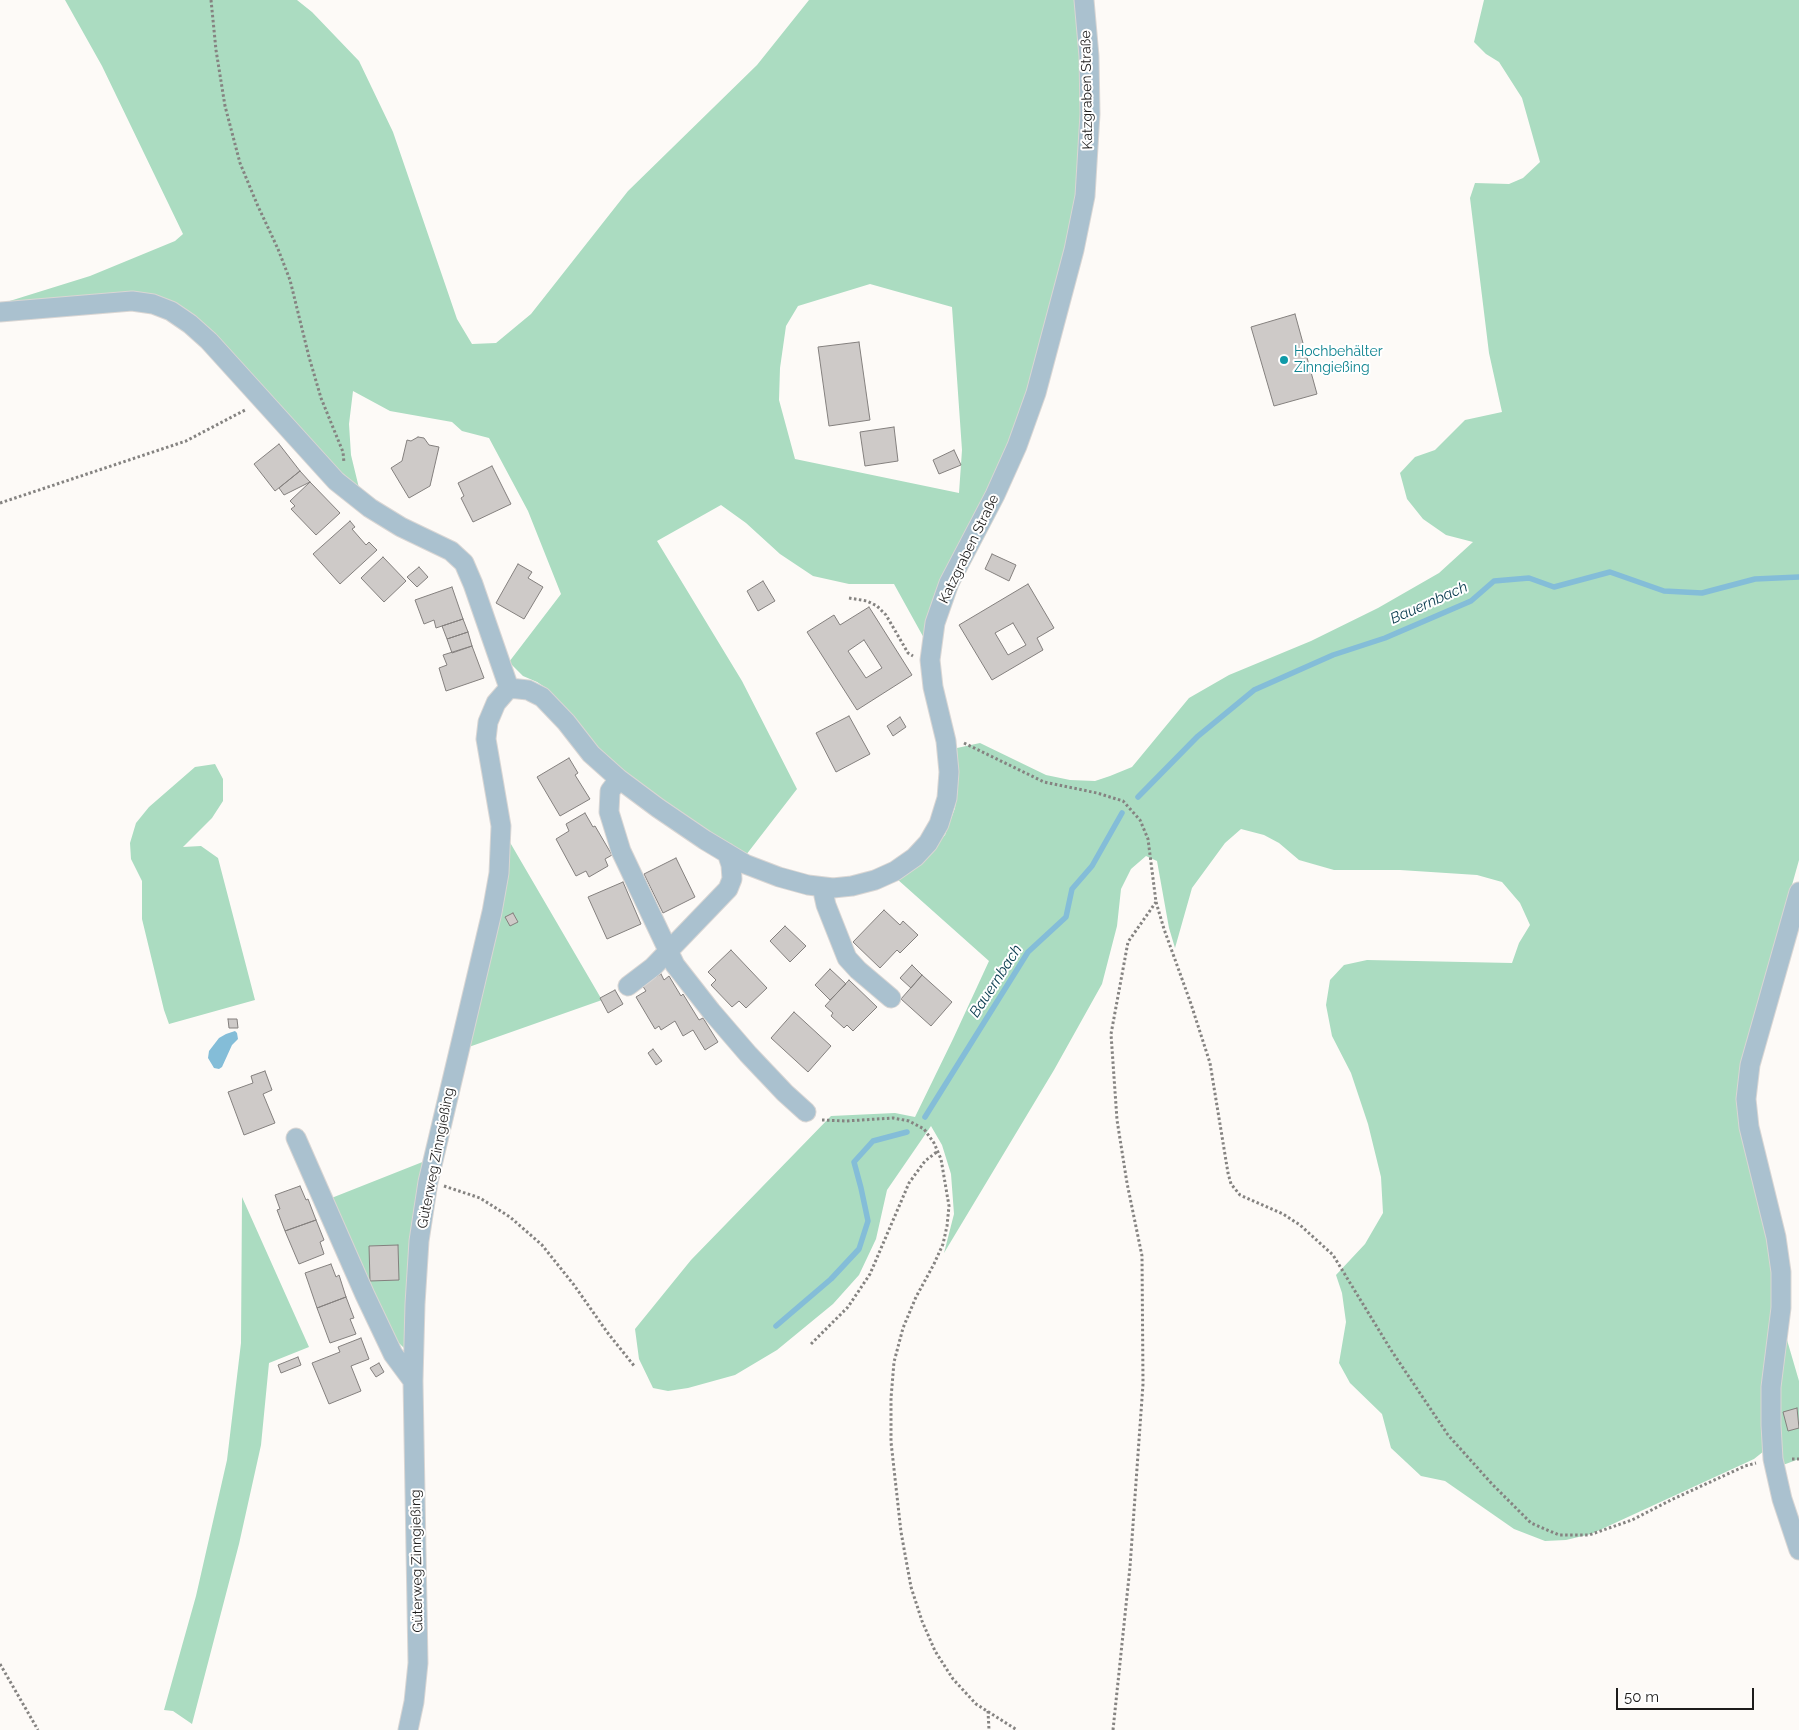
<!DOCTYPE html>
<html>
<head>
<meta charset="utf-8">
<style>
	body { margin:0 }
	#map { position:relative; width:1799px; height:1730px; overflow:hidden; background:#fdfaf7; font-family:Raleway,sans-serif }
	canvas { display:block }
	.scale { position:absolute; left:1616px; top:1688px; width:138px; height:22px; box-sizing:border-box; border:2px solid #1d1c1b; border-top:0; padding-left:6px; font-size:15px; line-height:18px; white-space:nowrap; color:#1d1c1b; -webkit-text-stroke:4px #fff; paint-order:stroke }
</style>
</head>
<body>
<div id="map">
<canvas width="1799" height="1730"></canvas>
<div class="scale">50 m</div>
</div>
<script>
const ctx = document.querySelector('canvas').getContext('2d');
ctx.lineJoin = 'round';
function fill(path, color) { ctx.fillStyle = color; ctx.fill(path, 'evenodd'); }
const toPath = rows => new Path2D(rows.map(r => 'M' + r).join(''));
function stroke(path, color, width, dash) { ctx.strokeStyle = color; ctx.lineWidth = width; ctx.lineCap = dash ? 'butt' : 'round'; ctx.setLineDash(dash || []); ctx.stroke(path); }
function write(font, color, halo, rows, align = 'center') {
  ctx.font = font + ' Raleway,sans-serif'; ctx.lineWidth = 4; ctx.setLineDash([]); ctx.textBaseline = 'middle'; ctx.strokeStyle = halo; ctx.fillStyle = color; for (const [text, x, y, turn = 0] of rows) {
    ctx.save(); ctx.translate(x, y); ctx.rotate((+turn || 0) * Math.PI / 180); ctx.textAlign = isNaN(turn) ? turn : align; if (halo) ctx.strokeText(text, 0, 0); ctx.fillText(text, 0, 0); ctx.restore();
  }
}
const green = toPath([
	[65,0,297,0,312,12,359,61,393,132,457,319,472,344,496,343,531,314,628,191,757,65,809,0,1078,0,1084,142,1063,274,1011,444,925,640,894,584,849,584,813,576,780,554,746,523,721,505,657,541,742,681,797,789,746,855,704,831,616,767,591,744,549,690,537,682,523,676,509,662,561,594,528,511,489,438,462,431,452,422,390,411,353,391,349,424,351,455,359,488,321,454,171,304,0,304,90,276,175,241,183,234,102,66],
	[870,284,952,307,962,450,959,493,795,459,779,400,780,368,786,326,798,306],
	[1484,0,1799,0,1799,860,1742,1064,1775,1271,1764,1451,1754,1459,1591,1534,1566,1540,1545,1541,1514,1529,1445,1481,1421,1476,1391,1448,1382,1414,1350,1383,1339,1363,1346,1322,1342,1293,1336,1275,1365,1244,1383,1213,1381,1177,1368,1124,1351,1073,1332,1036,1326,1005,1330,980,1344,965,1367,960,1512,963,1519,943,1530,925,1520,903,1502,882,1477,875,1400,870,1334,870,1299,860,1279,843,1264,835,1241,829,1225,843,1192,888,1175,948,1169,928,1157,861,1146,856,1131,869,1121,889,1117,926,1102,984,1054,1070,944,1253,954,1214,951,1174,942,1145,931,1126,887,1190,876,1239,859,1275,833,1304,777,1350,735,1375,688,1388,668,1391,653,1388,639,1359,635,1329,691,1260,831,1116,895,1113,915,1117,953,1039,989,961,897,879,928,854,945,835,955,808,958,780,957,748,980,743,1046,775,1070,780,1095,781,1110,776,1132,767,1189,698,1229,675,1311,641,1378,608,1439,573,1473,542,1446,535,1423,519,1407,499,1400,473,1415,457,1435,450,1465,420,1502,412,1489,353,1470,198,1475,183,1509,184,1523,178,1540,162,1522,98,1499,62,1486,54,1474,42],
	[215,764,223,779,223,801,212,818,183,847,201,846,218,858,255,1000,169,1024,164,1010,142,919,142,881,131,859,130,843,136,823,149,807,195,767],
	[508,839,602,1000,466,1048],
	[425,1161,406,1350,396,1340,329,1199],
	[242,1197,309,1347,269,1363,261,1445,239,1544,192,1724,173,1711,164,1710,196,1596,227,1460,241,1343],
	[1785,1333,1799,1381,1799,1459,1783,1465,1777,1423]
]);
const water = toPath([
	[235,1031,237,1033,238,1039,232,1045,222,1067,219,1069,214,1068,208,1058,209,1051,219,1038,226,1034]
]);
const stream = toPath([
	[1138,797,1198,736,1254,690,1333,655,1385,638,1471,601,1494,581,1529,578,1554,587,1610,572,1664,591,1702,593,1755,579,1799,577],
	[925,1117,1028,952,1066,917,1072,889,1092,866,1122,813],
	[776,1326,831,1279,859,1249,868,1221,861,1188,854,1162,873,1141,907,1132]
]);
const building = toPath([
	[1295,314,1317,394,1274,406,1251,327,1295,314],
	[859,342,870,420,829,426,818,347,859,342],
	[894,427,898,461,865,466,860,432,894,427],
	[418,437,424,438,429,445,439,447,430,486,409,498,391,468,402,461,407,440,411,441,418,437],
	[279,444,300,471,275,491,254,464,279,444],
	[954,450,961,465,939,474,933,460,954,450],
	[492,466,511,504,473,522,461,498,464,496,458,483,492,466],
	[300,471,310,482,284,495,279,488,300,471],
	[310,482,340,513,316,535,291,509,295,506,290,501,310,482],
	[350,521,355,527,352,529,366,545,369,542,377,550,340,584,313,554,350,521],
	[992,554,1016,565,1009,581,985,569,992,554],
	[383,557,406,581,384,602,361,578,383,557],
	[518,564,532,572,528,578,543,587,524,619,496,603,518,564],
	[419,567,428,577,417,587,407,577,419,567],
	[763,581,775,601,758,611,747,591,763,581],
	[1028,584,1054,628,1037,638,1043,650,992,680,959,625,1028,584],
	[1013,623,1026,645,1008,655,995,633,1013,623],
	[452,587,463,619,436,628,434,620,424,624,415,600,452,587],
	[869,607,912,675,857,710,807,632,834,615,840,625,869,607],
	[864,640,882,668,866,678,848,651,864,640],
	[463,619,468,632,447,639,442,626,463,619],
	[468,632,472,646,452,653,447,639,468,632],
	[472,646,484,678,446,691,439,668,447,665,443,655,472,646],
	[849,716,870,754,836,772,816,733,849,716],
	[900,717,906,727,893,736,887,726,900,717],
	[569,758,578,773,575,775,590,799,560,816,537,777,569,758],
	[585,813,593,827,595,826,612,855,605,859,608,866,589,877,586,871,576,876,556,839,569,831,566,824,585,813],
	[676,858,695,897,663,913,644,874,676,858],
	[623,882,641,924,607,939,588,897,623,882],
	[884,910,900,925,903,921,918,935,900,953,897,950,880,968,853,942,884,910],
	[513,913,518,922,510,926,505,917,513,913],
	[785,926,806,946,790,962,770,941,785,926],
	[731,950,767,988,746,1008,739,1001,732,1007,711,985,716,980,708,972,731,950],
	[912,965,922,975,911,988,900,978,912,965],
	[830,969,846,984,830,1000,815,985,830,969],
	[661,974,664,980,669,976,681,996,683,994,699,1020,703,1018,718,1042,705,1050,693,1030,683,1036,675,1021,661,1030,659,1026,655,1029,636,997,646,991,642,985,661,974],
	[922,975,952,1002,931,1026,901,999,922,975],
	[849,980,877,1007,853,1031,847,1025,844,1028,831,1016,833,1013,825,1006,849,980],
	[615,990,623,1004,608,1013,600,998,615,990],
	[794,1012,831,1046,808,1072,771,1038,794,1012],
	[228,1019,237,1019,238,1028,229,1028,228,1019],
	[653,1049,662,1061,656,1065,648,1053,653,1049],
	[265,1071,272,1090,263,1094,275,1123,244,1135,228,1092,253,1083,251,1076,265,1071],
	[300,1186,306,1200,308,1199,316,1220,285,1231,277,1210,280,1209,275,1195,300,1186],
	[316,1220,324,1240,320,1242,324,1254,299,1264,285,1231,316,1220],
	[398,1245,399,1280,370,1281,369,1246,398,1245],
	[331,1264,336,1277,339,1275,346,1297,317,1308,305,1273,331,1264],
	[346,1297,354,1318,350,1319,356,1334,330,1343,317,1308,346,1297],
	[361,1338,369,1359,351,1366,361,1391,329,1404,312,1363,340,1352,338,1347,361,1338],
	[298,1357,301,1365,281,1373,278,1365,298,1357],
	[379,1363,384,1372,376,1377,370,1368,379,1363],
	[1797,1408,1799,1428,1788,1431,1783,1412,1797,1408]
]);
const path = toPath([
	[211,0,216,50,225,106,240,163,257,204,278,249,290,280,309,357,321,398,343,452,344,463],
	[0,503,186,441,247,409],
	[849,598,867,601,877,606,886,615,908,653,913,656],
	[964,743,1044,782,1097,793,1123,801,1140,820,1148,839,1156,902,1164,929,1191,1004,1210,1063,1228,1173,1231,1184,1240,1195,1283,1214,1300,1225,1333,1255,1391,1350,1448,1435,1492,1484,1531,1523,1559,1535,1589,1535,1632,1520,1671,1500,1745,1466,1756,1463],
	[822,1120,846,1121,893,1118,909,1121,924,1129,934,1143,941,1159,949,1206,947,1226,943,1244,934,1264,916,1297,903,1328,894,1362,891,1398,891,1442,901,1532,911,1587,922,1621,935,1651,953,1679,976,1704,1017,1730],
	[444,1186,480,1198,510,1217,542,1245,574,1285,607,1332,635,1367],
	[811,1344,848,1307,870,1274,909,1183,925,1161,938,1151],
	[1792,1459,1799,1459],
	[0,1664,38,1730],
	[988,1711,989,1730],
	[1113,1730,1130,1567,1143,1384,1142,1256,1127,1183,1117,1120,1111,1034,1128,942,1156,902]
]);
const minor = toPath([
	[0,312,132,301,153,304,171,311,190,324,209,341,336,481,370,508,401,527,451,551,464,563,473,584,509,688],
	[509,688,528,690,542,697,566,722,591,754,619,779,658,808,705,840,745,864,779,877,808,885,833,888,852,886,875,880,895,871,915,857,928,843,939,824,947,798,949,772,946,741,933,687,930,660,935,623,949,583,995,495,1017,446,1036,393,1053,329,1074,250,1085,196,1090,114,1089,56,1084,0],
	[619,779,610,791,609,812,621,851,675,965,711,1011,748,1054,785,1093,806,1112],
	[822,887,826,905,847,958,858,970,891,998],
	[1799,892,1750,1065,1746,1099,1749,1127,1776,1237,1781,1272,1781,1308,1771,1387,1771,1425,1773,1459,1782,1499,1799,1550],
	[628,986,653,967,728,889,732,879,731,865,727,853],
	[296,1138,365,1295,393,1354,413,1381],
	[408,1730,414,1702,418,1663,413,1381,415,1304,419,1241,428,1182,492,912,499,873,501,826,486,739,488,722,496,703,509,688]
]);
const markers = [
	[1284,360,5,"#0f9aa8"]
];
const streetNames = [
	["Katzgraben Straße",1087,90,-91],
	["Katzgraben Straße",969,549,-64],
	["Güterweg Zinngießing",436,1158,-79],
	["Güterweg Zinngießing",417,1561,-91]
];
const cultureNames = [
	["Hochbehälter",1294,352],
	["Zinngießing",1294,368]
];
const waterNames = [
	["Bauernbach",1429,603,-24],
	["Bauernbach",996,981,-57]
];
fill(green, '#abdcc1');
fill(water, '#84bdd8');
stroke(stream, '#84bdd8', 5.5);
fill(building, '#cecac8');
stroke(building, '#84807e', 1);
stroke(minor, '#d9d6d4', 21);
stroke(path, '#858381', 3, [2.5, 2.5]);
stroke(minor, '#aac1cf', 19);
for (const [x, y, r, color] of markers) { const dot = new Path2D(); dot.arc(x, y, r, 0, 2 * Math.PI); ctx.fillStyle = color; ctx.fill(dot); stroke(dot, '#fff', 2); }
write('14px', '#1d1c1b', '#fff', streetNames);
write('14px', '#0d838f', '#fff', cultureNames, 'left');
write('italic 15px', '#073a4d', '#fff', waterNames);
</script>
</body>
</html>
